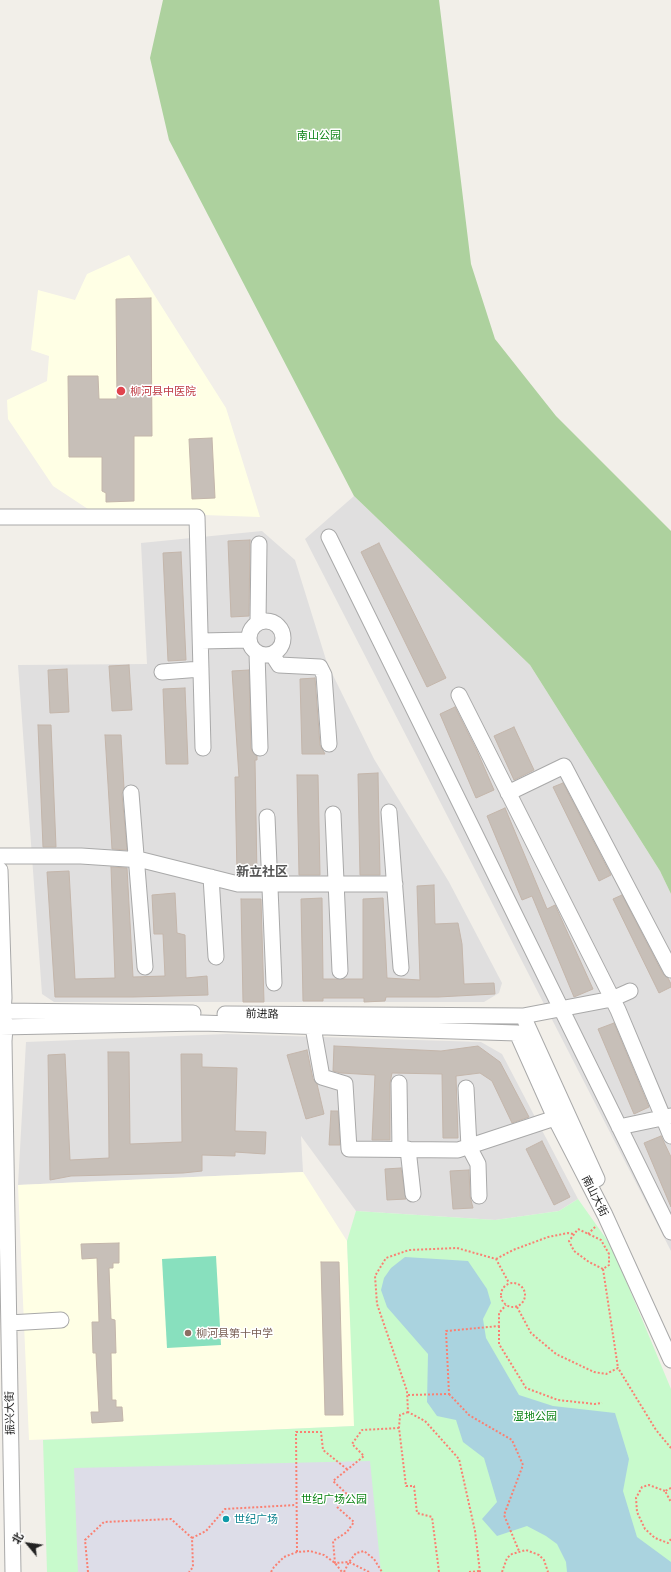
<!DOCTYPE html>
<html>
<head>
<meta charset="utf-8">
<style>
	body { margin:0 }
	#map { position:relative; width:671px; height:1572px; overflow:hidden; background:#f2efe9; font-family:Lato,"Noto Sans SC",sans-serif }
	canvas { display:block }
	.north { position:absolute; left:8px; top:1524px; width:40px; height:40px; -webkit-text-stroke:3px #fff; paint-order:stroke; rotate:299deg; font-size:11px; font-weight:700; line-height:16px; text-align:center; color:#222 }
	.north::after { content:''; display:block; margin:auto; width:14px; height:18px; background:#222; clip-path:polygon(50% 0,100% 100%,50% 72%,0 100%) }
</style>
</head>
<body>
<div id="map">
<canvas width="671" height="1572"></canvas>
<div class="north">北</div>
</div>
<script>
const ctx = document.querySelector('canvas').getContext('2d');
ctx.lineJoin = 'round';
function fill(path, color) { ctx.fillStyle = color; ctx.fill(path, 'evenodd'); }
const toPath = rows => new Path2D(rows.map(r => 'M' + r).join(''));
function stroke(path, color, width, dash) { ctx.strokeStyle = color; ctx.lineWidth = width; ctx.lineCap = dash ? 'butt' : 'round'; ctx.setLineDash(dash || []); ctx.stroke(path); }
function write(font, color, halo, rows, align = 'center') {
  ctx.font = font + ' Lato,"Noto Sans SC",sans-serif'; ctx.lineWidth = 3; ctx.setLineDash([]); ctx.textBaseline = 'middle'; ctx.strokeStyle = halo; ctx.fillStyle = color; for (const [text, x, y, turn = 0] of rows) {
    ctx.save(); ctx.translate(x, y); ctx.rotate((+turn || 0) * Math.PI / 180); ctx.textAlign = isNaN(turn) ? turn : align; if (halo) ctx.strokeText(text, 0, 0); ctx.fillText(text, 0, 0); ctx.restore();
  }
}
const residential = toPath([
	[354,496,530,665,660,871,671,894,671,1251,305,539],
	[262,531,295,560,327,663,374,759,449,882,502,983,499,993,484,1002,54,1002,42,994,18,665,147,664,141,543],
	[227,1034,481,1042,502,1054,578,1199,559,1211,495,1220,356,1211,301,1136,303,1172,18,1185,26,1042]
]);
const education = toPath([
	[129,255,226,408,260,517,91,511,53,486,8,419,7,400,47,381,49,356,31,350,38,290,75,300,87,274],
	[303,1172,347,1241,355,1426,29,1440,18,1185]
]);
const forest = toPath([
	[163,0,439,0,471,264,495,339,556,416,671,531,671,894,660,871,530,665,354,496,169,140,150,58]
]);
const park = toPath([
	[578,1199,612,1247,671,1389,671,1572,47,1572,43,1440,354,1426,347,1241,356,1211,495,1220,559,1211]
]);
const pitch = toPath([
	[216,1256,221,1345,167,1348,162,1259]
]);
const plaza = toPath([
	[370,1461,381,1572,78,1572,74,1468]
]);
const water = toPath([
	[405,1257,468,1261,487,1289,491,1303,483,1319,486,1338,519,1395,553,1406,615,1413,629,1459,623,1491,637,1537,671,1562,671,1572,567,1572,566,1562,557,1544,546,1536,527,1526,497,1536,482,1519,497,1502,484,1458,463,1442,456,1420,437,1416,427,1402,428,1354,387,1307,381,1290,384,1278,391,1268]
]);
const building = toPath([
	[151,298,152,436,134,436,134,501,106,502,106,493,102,491,102,457,69,457,68,376,98,376,99,399,117,399,116,299,151,298],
	[212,438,215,498,192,499,189,439,212,438],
	[250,540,249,616,231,617,228,541,250,540],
	[379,543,446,678,427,687,361,552,379,543],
	[181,552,186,660,168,661,163,553,181,552],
	[129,665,132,710,112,711,109,666,129,665],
	[67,669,69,712,50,713,48,670,67,669],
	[249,670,251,748,253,753,257,756,257,760,255,760,257,875,239,875,237,874,235,777,239,777,232,671,249,670],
	[315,678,320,745,325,754,302,754,300,679,315,678],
	[185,688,188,764,166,764,163,689,185,688],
	[455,707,477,751,494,790,476,798,440,714,455,707],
	[38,725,51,725,56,847,43,847,38,725],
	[514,727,534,770,514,780,494,736,514,727],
	[105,735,121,735,124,788,122,794,127,850,112,849,105,735],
	[378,773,380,875,360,875,358,774,378,773],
	[297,775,318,775,320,875,299,875,297,775],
	[563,783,611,875,599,881,553,787,563,783],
	[505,808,547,909,555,905,593,989,574,997,532,896,522,900,487,816,505,808],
	[111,867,127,868,133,977,165,976,163,934,154,934,152,895,175,893,177,933,185,935,186,978,207,976,208,995,133,997,55,997,47,872,69,871,75,979,115,978,111,867],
	[434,885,435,924,458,923,462,944,464,984,494,983,495,994,438,997,386,997,385,1001,364,1002,364,998,323,998,323,1001,303,1001,301,899,322,898,323,979,363,979,363,899,383,898,387,978,420,980,417,886,434,885],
	[622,895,663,974,668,978,671,984,671,987,659,993,613,899,622,895],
	[241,899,261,899,264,1002,243,1002,241,899],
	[614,1023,649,1107,634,1114,598,1029,614,1023],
	[334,1046,441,1051,478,1046,500,1062,529,1117,512,1123,492,1081,480,1073,456,1076,458,1138,443,1138,442,1074,392,1073,390,1083,390,1140,372,1140,375,1075,341,1073,333,1071,334,1046],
	[307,1050,313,1079,317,1084,324,1114,306,1119,287,1055,307,1050],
	[108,1052,129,1052,130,1144,182,1142,181,1054,202,1054,202,1067,237,1068,235,1131,266,1132,265,1154,235,1152,235,1156,202,1155,202,1171,183,1173,71,1176,50,1180,48,1055,65,1054,70,1160,109,1158,108,1052],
	[331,1111,338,1111,340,1145,329,1145,331,1111],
	[661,1136,671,1157,671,1207,644,1143,661,1136],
	[542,1141,570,1197,554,1205,526,1149,542,1141],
	[401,1168,406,1199,387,1200,385,1169,401,1168],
	[469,1170,470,1196,473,1208,453,1209,450,1171,469,1170],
	[119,1243,119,1263,113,1263,113,1268,109,1268,111,1319,115,1320,116,1353,111,1353,112,1400,116,1400,116,1407,122,1407,123,1421,92,1423,91,1412,99,1412,96,1353,93,1353,92,1322,99,1322,97,1258,82,1259,81,1244,119,1243],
	[321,1262,339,1262,343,1415,325,1415,321,1262]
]);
const path = toPath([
	[578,1229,601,1240,609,1254,609,1265,603,1269,589,1262,574,1251,569,1241,578,1229],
	[588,1234,596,1226],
	[496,1259,513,1250,548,1237,568,1233,573,1234],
	[603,1269,618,1368],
	'501 1295a12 12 0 1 1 24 0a12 12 0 1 1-24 0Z',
	[517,1307,531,1333,556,1354,594,1372,606,1374,618,1368,656,1430,671,1448],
	[499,1326,499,1344,526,1388,558,1400,595,1404,602,1403],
	[449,1394,469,1415,512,1440,523,1465,504,1515,519,1551],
	[408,1395,449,1394,446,1331,499,1326,499,1313,506,1305],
	[408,1412,400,1415,399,1428,406,1486,414,1486,417,1513,432,1517,439,1572],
	[671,1488,665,1491,671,1502],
	[665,1491,649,1485,642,1487,636,1498,637,1512,645,1529,655,1538,668,1543,671,1539],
	[192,1538,206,1531,225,1509,296,1505],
	[297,1552,296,1432,321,1432,323,1450,348,1470],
	[88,1572,85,1540,104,1522,171,1519,192,1538,193,1567,189,1572],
	[271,1572,274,1567,284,1557,297,1552,310,1551,324,1555,335,1563,342,1572],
	[344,1572,349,1562,356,1553,364,1551,374,1559,382,1572],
	[369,1572,349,1562,335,1563,333,1541,347,1532,354,1522,337,1507,348,1495,333,1481,364,1456,352,1444,362,1430,399,1428],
	[469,1572,480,1571],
	[480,1572,475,1531,459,1459,425,1421,408,1412,407,1391,377,1304,375,1276,386,1258,409,1250,457,1248,496,1259,509,1283],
	[502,1572,507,1558,512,1554,526,1550,539,1555,544,1560,548,1572]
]);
const minor = toPath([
	[0,517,197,517,203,748],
	[329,537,671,1232],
	'249 638a17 17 0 1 1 34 0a17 17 0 1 1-34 0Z',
	[258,622,259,544],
	[201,641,249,640],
	[257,653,260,748],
	[272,654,279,665,320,667,324,675,329,744],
	[162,672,201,669],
	[459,695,618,1010,671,1136],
	[131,793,145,967],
	[508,793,564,766,671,970],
	[389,812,401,968],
	[333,814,340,971],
	[267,817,274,983],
	[0,856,81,856,142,860,238,884,395,884],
	[0,870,4,998,3,1011,5,1028,4,1041,13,1572],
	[211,877,216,957],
	[0,1011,193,1013],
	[225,1014,523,1016,612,999,630,991],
	[523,1016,597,1179],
	[0,1027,201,1023,517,1033,555,1118,605,1215,671,1360],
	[313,1027,322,1077,345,1084,349,1149,458,1150,555,1118],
	[399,1083,400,1149],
	[466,1088,469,1147,478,1164,479,1196],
	[619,1127,671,1116],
	[408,1149,413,1194],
	[9,1323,61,1320]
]);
const markers = [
	[121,391,5,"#e0444e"],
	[188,1333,4,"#8d6e63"],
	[226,1519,4,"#0f9aa8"]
];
const parkNames = [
	["南山公园",319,135],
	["湿地公园",535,1416],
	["世纪广场公园",334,1499]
];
const healthNames = [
	["柳河县中医院",130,391]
];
const streetNames = [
	["前进路",262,1014,1],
	["南山大街",595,1196,63],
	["振兴大街",10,1413,-91]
];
const educationNames = [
	["柳河县第十中学",196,1333]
];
const cultureNames = [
	["世纪广场",234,1519]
];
const quarterNames = [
	["新立社区",262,872]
];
fill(residential, '#e0dfdf');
fill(education, '#ffffe5');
fill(forest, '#add19e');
fill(park, '#c8facc');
fill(pitch, '#88e0be');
fill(plaza, '#dddde8');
fill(water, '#aad3df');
fill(building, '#c7bfb8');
stroke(building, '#c4b6ab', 1);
stroke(minor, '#a9a9a9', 17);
stroke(path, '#fa8072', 2, [2, 2]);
stroke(minor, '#fff', 15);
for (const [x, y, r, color] of markers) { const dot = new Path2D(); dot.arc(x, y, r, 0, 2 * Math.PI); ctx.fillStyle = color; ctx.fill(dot); stroke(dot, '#fff', 1.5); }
write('11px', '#0c8416', '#fff', parkNames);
write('11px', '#be3a42', '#fff', healthNames, 'left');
write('11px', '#222', '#fff', streetNames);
write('11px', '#785e54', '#fff', educationNames, 'left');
write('11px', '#0d838f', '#fff', cultureNames, 'left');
write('bold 13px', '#555', '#fff', quarterNames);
</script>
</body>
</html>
